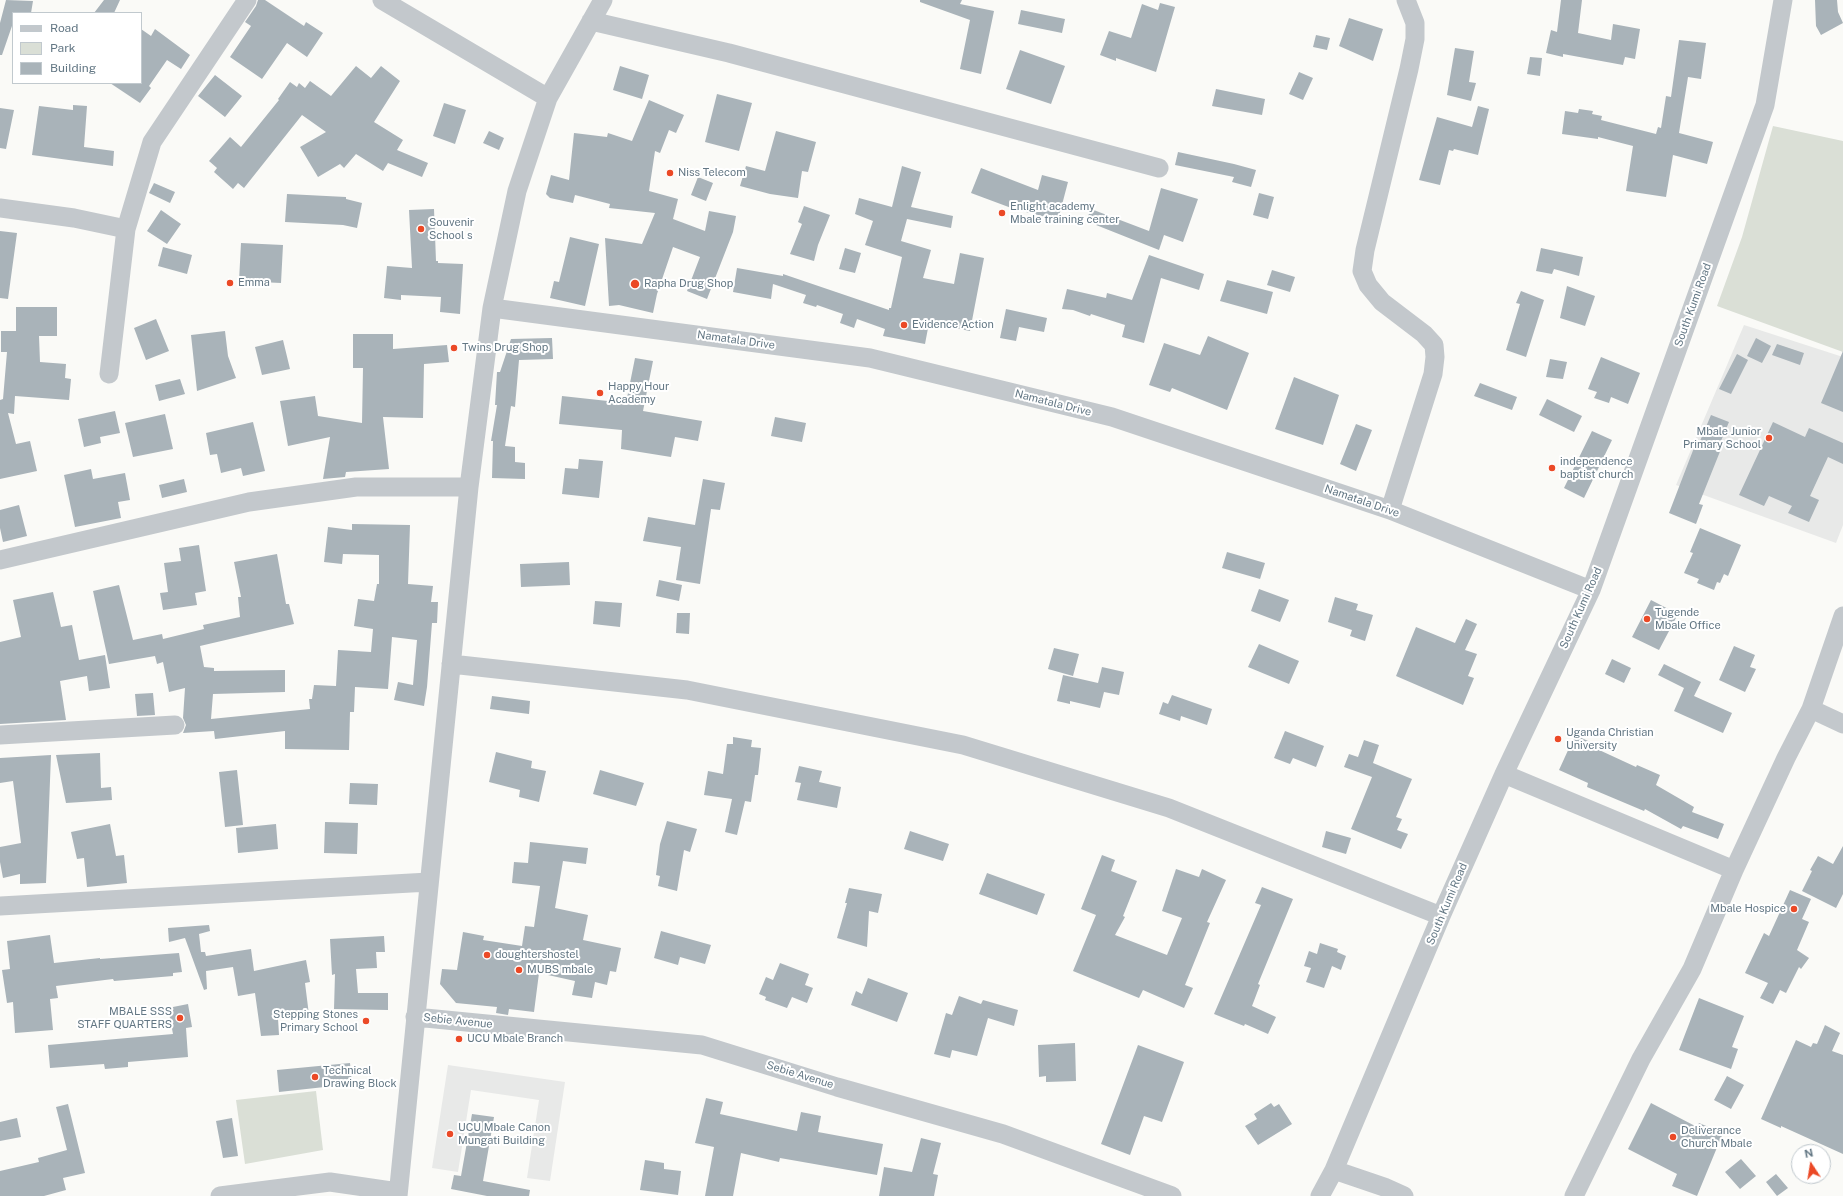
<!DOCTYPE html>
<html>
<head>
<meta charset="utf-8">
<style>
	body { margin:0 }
	#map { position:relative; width:1843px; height:1196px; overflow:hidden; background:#fafaf7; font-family:"Public Sans",sans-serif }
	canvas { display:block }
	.legend { position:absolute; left:12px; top:12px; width:130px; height:72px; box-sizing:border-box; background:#fff; border:1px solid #c1c9ce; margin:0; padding:5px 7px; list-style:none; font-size:12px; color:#637784 }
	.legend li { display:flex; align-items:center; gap:8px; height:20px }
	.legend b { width:20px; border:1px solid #c1c9ce }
	.north { position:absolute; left:1791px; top:1144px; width:40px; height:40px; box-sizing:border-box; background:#fff; border:1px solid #c1c9ce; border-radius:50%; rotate:348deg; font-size:11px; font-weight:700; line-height:16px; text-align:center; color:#637784 }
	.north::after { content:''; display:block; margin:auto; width:14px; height:18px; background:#eb4926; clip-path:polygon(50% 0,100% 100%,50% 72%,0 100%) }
</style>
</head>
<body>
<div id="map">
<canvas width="1843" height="1196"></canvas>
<ul class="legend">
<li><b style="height:5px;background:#c3c8cc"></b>Road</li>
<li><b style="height:11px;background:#dadfd6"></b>Park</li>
<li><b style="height:11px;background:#a9b3b9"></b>Building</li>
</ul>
<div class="north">N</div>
</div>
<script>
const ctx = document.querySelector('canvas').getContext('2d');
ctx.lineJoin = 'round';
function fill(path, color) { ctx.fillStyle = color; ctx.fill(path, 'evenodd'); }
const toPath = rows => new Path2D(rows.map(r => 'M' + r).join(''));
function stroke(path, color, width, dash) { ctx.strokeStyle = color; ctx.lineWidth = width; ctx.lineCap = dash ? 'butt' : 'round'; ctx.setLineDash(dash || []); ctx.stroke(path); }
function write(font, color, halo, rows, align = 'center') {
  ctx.font = font + ' "Public Sans",sans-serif'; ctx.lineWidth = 4; ctx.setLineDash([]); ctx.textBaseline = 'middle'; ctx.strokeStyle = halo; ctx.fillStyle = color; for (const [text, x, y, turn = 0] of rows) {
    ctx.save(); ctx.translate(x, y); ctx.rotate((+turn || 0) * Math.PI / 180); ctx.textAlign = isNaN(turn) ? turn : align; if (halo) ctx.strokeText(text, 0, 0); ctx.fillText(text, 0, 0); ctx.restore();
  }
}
const built = toPath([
	[1744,325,1843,357,1843,525,1836,543,1676,485],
	[448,1065,565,1082,550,1181,527,1178,539,1100,471,1090,458,1172,432,1168]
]);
const green = toPath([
	[1773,126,1843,141,1843,352,1717,306,1742,237],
	[316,1091,323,1150,245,1164,236,1100]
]);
const building = toPath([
	[6,0,33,1,31,13,13,13,13,23,2,55,0,55,0,23],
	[104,0,120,0,114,13,94,13],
	[258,0,265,0,304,26,306,22,323,33,307,57,287,43,262,79,230,57,251,26,245,22,256,6],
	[920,0,962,0,960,4,994,11,981,74,960,69,970,20,920,2],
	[1561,0,1582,0,1578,33,1611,40,1613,24,1640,29,1635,59,1625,57,1623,65,1563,54,1563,57,1546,53,1551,30,1557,32],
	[1815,0,1837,0,1838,12,1843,23,1821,35,1816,26],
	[1160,3,1175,7,1156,72,1116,58,1116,61,1100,55,1109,31,1131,38,1142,4,1158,10],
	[1021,10,1065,19,1062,33,1018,24],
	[1349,18,1383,29,1373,61,1339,46],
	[141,29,151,36,155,29,190,55,181,69,167,60,149,86,151,88,140,103,110,83,141,83],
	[1316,35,1330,38,1327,50,1313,47],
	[1679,40,1706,43,1701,79,1688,77,1679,133,1713,142,1707,164,1673,155,1666,197,1626,191,1633,146,1598,137,1598,139,1562,134,1565,111,1578,113,1579,109,1593,111,1592,114,1602,116,1601,120,1656,134,1658,127,1661,128,1666,96,1671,97],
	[1455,48,1474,51,1469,82,1476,83,1471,101,1447,95],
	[1020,50,1065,66,1051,104,1006,89],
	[1530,57,1542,58,1540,76,1527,74],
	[356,66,371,78,381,66,400,81,374,122,403,140,397,150,428,163,422,177,388,163,383,171,356,154,344,168,340,164,318,177,300,147,326,132,302,115,244,188,238,183,233,189,214,172,217,168,209,161,230,137,241,147,279,100,278,99,290,82,297,87,299,83,305,88,310,81,331,96],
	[620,66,649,75,642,99,613,90],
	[1299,72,1313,78,1303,100,1289,94],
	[215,75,242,96,225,117,198,96],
	[1216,89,1265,99,1262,115,1212,106],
	[717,94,752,103,739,151,705,142],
	[649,100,684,115,676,133,669,130,660,153,655,151,649,191,678,199,673,219,705,231,709,211,736,216,733,232,707,299,687,291,700,257,673,247,657,294,653,313,619,305,609,306,605,238,642,244,655,213,609,208,610,204,575,195,573,203,550,198,546,194,551,175,569,180,574,133,607,137,608,133,632,141],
	[444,103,466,110,455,144,433,136],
	[73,105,87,106,84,147,114,151,113,166,32,155,39,106,73,110],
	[1478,106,1489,109,1478,155,1454,149,1453,151,1449,150,1440,185,1419,180,1437,117,1472,127],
	[0,108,14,110,6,149,0,148],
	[489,131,504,138,499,150,483,143],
	[776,131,816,142,808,172,802,171,798,198,770,194,740,186,746,166,765,171],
	[1178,152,1234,164,1256,170,1251,187,1232,182,1234,177,1175,165],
	[902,166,921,172,911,207,953,216,951,228,907,219,901,241,931,250,923,278,954,284,960,253,984,258,970,331,929,323,925,344,883,336,885,329,857,319,854,328,840,323,843,314,817,305,816,307,803,303,806,295,773,284,771,299,733,292,737,268,783,276,783,274,889,310,889,308,891,308,902,257,865,245,873,221,855,214,859,198,892,207],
	[981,168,1038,190,1042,175,1068,182,1058,220,1014,209,971,193],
	[698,177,713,183,706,201,691,195],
	[154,183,175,192,170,203,149,193],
	[1161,188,1198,199,1183,242,1164,235,1159,250,1086,221,1091,209,1149,231],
	[1259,193,1274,197,1268,219,1253,215],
	[287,194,346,197,346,199,362,203,357,228,343,225,285,222],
	[804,206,830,215,818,245,814,261,790,254,802,224,798,222],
	[434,209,436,261,438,261,438,263,463,264,460,314,440,312,441,297,401,295,401,300,384,298,387,266,412,268,409,210],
	[161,210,181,224,167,244,147,231],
	[0,231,17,233,8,299,0,298],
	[570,237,599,244,585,306,550,298,554,281,559,282],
	[241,243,283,245,281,283,239,281],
	[163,247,192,255,187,274,158,266],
	[845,248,861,253,855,273,839,269],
	[1541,248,1583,257,1579,276,1554,269,1552,274,1536,271],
	[1149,255,1204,274,1199,290,1161,278,1144,343,1122,337,1125,325,1091,314,1090,316,1073,310,1062,309,1067,289,1106,298,1107,293,1132,300],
	[1272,270,1295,277,1290,292,1267,285],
	[1227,280,1273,292,1267,314,1220,301],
	[1567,286,1595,296,1585,326,1560,318],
	[1521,291,1544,300,1526,357,1506,350,1520,304,1516,303],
	[16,307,57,307,57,336,39,336,40,362,66,364,65,378,71,379,69,400,15,396,14,414,8,413,16,444,30,441,37,471,0,479,0,400,3,399,7,352,1,352,1,331,16,331],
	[1006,309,1047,318,1044,332,1019,327,1016,341,1000,338],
	[156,319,169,351,146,360,134,328],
	[225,331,228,356,236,378,197,391,191,335],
	[353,334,393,334,393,349,447,345,449,362,424,364,423,418,383,417,389,469,346,472,345,477,323,479,330,437,288,446,280,401,315,396,318,416,362,423,363,368,353,368],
	[1208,336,1249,353,1227,410,1172,388,1170,392,1149,385,1164,343,1200,355],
	[552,338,553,359,519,360,515,407,511,406,505,446,515,447,515,462,525,463,525,479,492,478,493,441,491,441,497,405,495,405,497,372,500,372,511,339],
	[1756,338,1771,346,1762,363,1747,356],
	[283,340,290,369,262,375,255,347],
	[1777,344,1804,353,1800,365,1772,355],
	[1843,351,1843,412,1821,403],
	[1737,354,1748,360,1731,394,1719,389],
	[1601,357,1640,373,1628,404,1611,397,1609,403,1594,398,1597,392,1588,389],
	[635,358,653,361,643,411,702,421,698,441,675,437,671,457,621,449,622,430,559,424,562,396,626,403],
	[1550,359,1567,362,1563,379,1546,377],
	[1294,377,1339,395,1323,445,1275,429],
	[180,379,185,394,159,401,155,385],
	[1480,383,1517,397,1512,410,1474,396],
	[1547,399,1582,416,1574,432,1539,415],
	[115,411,120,433,100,437,101,443,84,447,78,419],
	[165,414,173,449,133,457,125,423],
	[1711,415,1729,422,1718,448,1721,449,1699,504,1703,505,1696,524,1669,513,1697,440,1700,441],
	[775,417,806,423,802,442,771,436],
	[253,422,265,471,243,476,241,468,221,473,217,454,210,455,206,433],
	[1773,422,1805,437,1809,428,1843,443,1843,464,1828,457,1810,496,1819,500,1809,522,1788,513,1792,506,1769,496,1764,506,1739,495],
	[1356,424,1372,430,1356,471,1340,464],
	[1592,431,1612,440,1584,498,1564,488],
	[579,459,603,461,599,498,562,494,565,468,578,469],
	[91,469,93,479,125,473,130,500,118,502,121,518,75,527,64,475],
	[184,479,187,492,162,498,159,485],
	[703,479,725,483,720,510,711,509,700,584,676,580,681,547,643,541,648,517,695,525],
	[19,505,27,536,3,542,0,528,0,510],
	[352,524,410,525,408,584,433,586,431,602,438,602,437,623,432,623,427,687,424,706,394,700,398,682,413,685,417,640,392,637,388,689,355,687,354,712,350,712,349,750,285,749,285,731,215,739,214,731,183,733,186,725,183,718,185,688,169,692,163,662,157,664,155,656,109,664,93,591,119,585,133,640,162,634,163,639,204,629,203,625,240,617,238,597,241,597,234,562,277,554,286,604,289,604,294,624,200,646,204,667,214,668,214,671,285,670,285,692,213,694,211,719,310,709,309,699,312,699,314,685,336,686,338,650,371,652,373,629,354,626,358,599,374,601,377,584,379,584,379,555,343,554,342,564,324,562,328,527,352,530],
	[1700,528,1741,545,1728,576,1724,574,1720,583,1717,582,1714,590,1697,583,1699,579,1684,573,1693,553,1690,552],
	[199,545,206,591,195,593,197,605,163,610,160,593,168,592,164,563,181,561,179,548],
	[1227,552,1265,563,1260,579,1222,568],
	[569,562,570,585,521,587,520,564],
	[659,580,682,585,679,601,656,596],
	[1259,589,1289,600,1280,622,1251,611],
	[53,592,61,627,72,625,79,660,105,655,110,688,89,691,87,676,60,681,66,720,0,724,0,642,21,637,13,600],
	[1335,597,1358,604,1356,610,1373,615,1365,641,1350,636,1352,630,1328,622],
	[1651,600,1678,614,1659,650,1632,637],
	[595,601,622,603,620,627,593,624],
	[677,613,690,613,689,634,676,633],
	[1466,619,1477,624,1465,650,1477,654,1468,676,1474,678,1463,705,1396,676,1416,627,1455,643],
	[1259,644,1299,661,1289,684,1248,667],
	[1734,646,1755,655,1750,667,1756,669,1745,692,1719,680],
	[1054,648,1079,654,1073,676,1048,669],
	[1612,659,1631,668,1624,683,1605,674],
	[1664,664,1701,682,1694,696,1732,713,1723,733,1674,711,1684,688,1658,675],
	[1102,667,1124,672,1119,695,1104,692,1100,708,1070,701,1070,704,1057,701,1063,675,1098,683],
	[153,693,155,715,137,716,135,694],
	[1172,695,1212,709,1207,725,1181,716,1180,721,1159,714,1163,702,1168,704],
	[492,696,530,701,529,714,490,709],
	[1285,731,1324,746,1316,767,1293,758,1290,764,1274,758],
	[1575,735,1599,746,1597,749,1636,767,1637,765,1660,775,1656,785,1694,807,1692,812,1724,824,1718,839,1683,826,1681,829,1645,809,1644,811,1587,787,1588,783,1559,770],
	[733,737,752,740,751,747,761,748,758,775,755,775,751,802,745,801,737,835,725,832,732,799,704,795,708,771,723,774,727,744,733,744],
	[1364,740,1379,745,1373,763,1412,779,1396,817,1402,819,1397,830,1408,834,1401,849,1351,829,1372,777,1344,767,1349,754,1358,757],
	[496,752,532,761,531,768,546,771,539,802,519,797,520,790,489,782],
	[100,753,101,788,111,787,112,800,66,803,56,755],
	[51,755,46,883,20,884,20,874,3,878,0,862,0,847,21,843,13,781,0,783,0,758],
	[799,766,822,771,819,782,841,787,837,808,797,800,801,783,795,782],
	[237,770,243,825,225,827,219,772],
	[600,770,644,783,636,806,593,794],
	[350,783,378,784,377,805,349,804],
	[667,821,697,829,690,852,684,850,677,891,658,886,660,876,656,875,660,844],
	[325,822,358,823,357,854,324,853],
	[110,824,116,856,124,855,127,883,87,887,84,858,77,859,71,832],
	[276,824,278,849,238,853,236,828],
	[910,831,949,844,943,861,904,849],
	[1326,831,1351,838,1346,854,1322,847],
	[530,842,588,848,586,864,563,861,555,908,588,915,583,940,621,948,616,972,610,971,607,985,595,982,592,998,572,995,575,981,539,973,534,1012,509,1009,508,1015,496,1013,497,1007,456,1003,440,984,442,969,457,970,463,932,484,936,483,940,522,946,525,926,534,927,540,886,512,883,514,862,528,863],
	[1843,846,1843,894,1836,908,1802,891,1812,871,1810,870,1818,856,1833,864],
	[1102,855,1115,860,1111,871,1137,881,1123,916,1125,917,1115,935,1167,955,1182,918,1162,911,1176,869,1199,877,1202,869,1226,880,1207,922,1210,923,1185,985,1193,988,1184,1008,1143,990,1139,998,1073,971,1096,915,1081,909],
	[987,873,1045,894,1037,915,979,894],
	[1262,887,1293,899,1258,984,1260,985,1252,1006,1276,1017,1268,1034,1245,1024,1244,1026,1214,1014,1261,905,1255,903],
	[849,888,882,894,878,913,869,911,867,947,837,938,847,903,845,903],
	[1790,890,1811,899,1802,919,1809,922,1797,950,1809,958,1801,969,1799,967,1786,993,1780,990,1773,1004,1760,998,1768,983,1745,973,1764,933,1769,936],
	[209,925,210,931,199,934,201,952,205,952,206,956,251,949,254,971,306,960,310,982,305,983,309,1015,278,1019,279,1035,261,1036,255,993,238,996,233,967,206,971,207,989,204,990,185,938,169,942,168,928],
	[661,931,711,945,705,964,680,957,678,965,654,958],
	[50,935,54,963,100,958,100,959,179,953,182,972,173,973,173,976,114,981,113,979,56,986,58,998,50,999,53,1030,15,1033,13,1002,7,1003,2,970,10,969,7,941],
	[384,936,385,952,376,952,377,968,356,969,358,993,388,993,388,1010,334,1009,335,974,332,975,330,939],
	[1320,943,1338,949,1337,952,1346,956,1341,970,1332,966,1324,988,1306,982,1311,968,1304,966,1309,951,1317,954],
	[780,963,809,974,805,985,813,988,807,1003,792,997,787,1008,765,1000,766,997,759,994,766,977,773,980],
	[868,978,908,993,897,1022,851,1005,856,991,862,994],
	[959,996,981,1004,983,1000,1018,1010,1014,1026,988,1018,977,1056,952,1050,950,1058,934,1054,946,1013,952,1015],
	[1699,998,1744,1016,1732,1047,1738,1049,1731,1069,1679,1050],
	[188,1004,192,1027,186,1028,188,1057,128,1062,128,1067,105,1069,104,1064,50,1068,48,1045,173,1034,168,1008],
	[1825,1025,1840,1033,1832,1051,1843,1055,1843,1154,1781,1126,1781,1128,1761,1119,1796,1040,1811,1047,1813,1043,1817,1044],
	[1075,1043,1076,1081,1046,1082,1046,1076,1039,1077,1038,1045],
	[1138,1045,1184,1062,1162,1122,1144,1116,1130,1155,1101,1144],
	[350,1063,352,1084,279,1092,277,1070],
	[1727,1076,1744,1085,1731,1109,1714,1100],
	[706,1098,723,1102,720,1114,797,1131,801,1112,821,1116,818,1132,883,1144,877,1175,780,1158,779,1162,741,1153,733,1196,705,1196,714,1147,695,1143],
	[1271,1103,1274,1107,1279,1104,1292,1124,1258,1145,1245,1126,1257,1119,1254,1114],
	[1651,1103,1697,1127,1699,1123,1723,1133,1697,1196,1672,1186,1677,1174,1628,1149],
	[68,1104,85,1173,63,1178,66,1190,44,1196,0,1196,0,1171,39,1162,38,1158,67,1150,56,1107],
	[472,1114,494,1117,483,1181,530,1190,529,1196,487,1196,451,1189,454,1175,461,1176],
	[17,1118,21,1137,0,1141,0,1122],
	[232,1118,238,1156,223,1158,216,1121],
	[921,1138,941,1143,933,1174,938,1175,934,1196,879,1196,884,1167,912,1172],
	[1741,1159,1756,1176,1740,1189,1725,1172],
	[645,1160,664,1163,664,1169,681,1171,678,1195,640,1190],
	[1776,1174,1788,1188,1777,1196,1766,1182]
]);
const minor = toPath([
	[382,0,548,98],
	[591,21,729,53,1159,168],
	[0,208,74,218,126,229],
	[492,308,870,358,1112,417,1390,510,1591,590],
	[109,374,126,229,152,142,247,0],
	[1390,510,1433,374,1435,357,1434,345,1424,334,1382,302,1368,285,1362,271,1365,250,1409,69,1415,39,1415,23,1406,0],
	[0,560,249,502,356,487,469,487],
	[451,664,687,690,963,745,1169,808,1441,916],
	[1811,709,1843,724],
	[0,735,175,725],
	[1504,774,1734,870,1786,758,1811,709,1843,616],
	[0,906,429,882],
	[415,1017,702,1045,837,1087,1003,1134,1172,1196],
	[1334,1170,1384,1187,1404,1196],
	[220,1196,330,1182,398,1192],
	[398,1196,469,487,492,308,517,191,548,98,603,0],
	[1320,1196,1334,1170,1441,916,1504,774,1591,590,1765,105,1783,0],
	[1574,1196,1641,1059,1692,969,1734,870]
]);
const markers = [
	[670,173,4,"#eb4926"],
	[1002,213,4,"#eb4926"],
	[421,229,4,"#eb4926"],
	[230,283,4,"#eb4926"],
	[635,284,5,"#eb4926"],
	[904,325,4,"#eb4926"],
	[454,348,4,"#eb4926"],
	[600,393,4,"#eb4926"],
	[1769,438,4,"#eb4926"],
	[1552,468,4,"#eb4926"],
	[1647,619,4,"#eb4926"],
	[1558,739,4,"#eb4926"],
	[1794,909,4,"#eb4926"],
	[487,955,4,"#eb4926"],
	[519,970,4,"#eb4926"],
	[180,1018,4,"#eb4926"],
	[366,1021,4,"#eb4926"],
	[459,1039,4,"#eb4926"],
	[315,1077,4,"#eb4926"],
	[450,1134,4,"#eb4926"],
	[1673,1137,4,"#eb4926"]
];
const poiNames = [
	["Niss Telecom",678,173],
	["Enlight academy",1010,207],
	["Mbale training center",1010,220],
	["Souvenir",429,223],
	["School s",429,236],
	["Emma",238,283],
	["Rapha Drug Shop",644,284],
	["Evidence Action",912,325],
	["Twins Drug Shop",462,348],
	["Happy Hour",608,387],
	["Academy",608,400],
	["Mbale Junior",1761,432,"right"],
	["Primary School",1761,445,"right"],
	["independence",1560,462],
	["baptist church",1560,475],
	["Tugende",1655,613],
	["Mbale Office",1655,626],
	["Uganda Christian",1566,733],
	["University",1566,746],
	["Mbale Hospice",1786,909,"right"],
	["doughtershostel",495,955],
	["MUBS mbale",527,970],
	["MBALE SSS",172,1012,"right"],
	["STAFF QUARTERS",172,1025,"right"],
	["Stepping Stones",358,1015,"right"],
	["Primary School",358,1028,"right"],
	["UCU Mbale Branch",467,1039],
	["Technical",323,1071],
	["Drawing Block",323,1084],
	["UCU Mbale Canon",458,1128],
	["Mungati Building",458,1141],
	["Deliverance",1681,1131],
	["Church Mbale",1681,1144]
];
const streetNames = [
	["South Kumi Road",1693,305,-70],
	["Namatala Drive",736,340,8],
	["Namatala Drive",1053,403,14],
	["Namatala Drive",1362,501,19],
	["South Kumi Road",1581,608,-66],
	["South Kumi Road",1447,904,-67],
	["Sebie Avenue",458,1021,6],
	["Sebie Avenue",800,1075,17]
];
fill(built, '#e8e9e8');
fill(green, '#dadfd6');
fill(building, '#a9b3b9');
stroke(minor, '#c3c8cc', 19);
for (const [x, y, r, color] of markers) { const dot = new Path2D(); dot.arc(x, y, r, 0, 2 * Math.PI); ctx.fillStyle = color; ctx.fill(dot); stroke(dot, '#fff', 1.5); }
write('11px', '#637784', '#fff', poiNames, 'left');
write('11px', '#637784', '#fff', streetNames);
</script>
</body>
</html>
